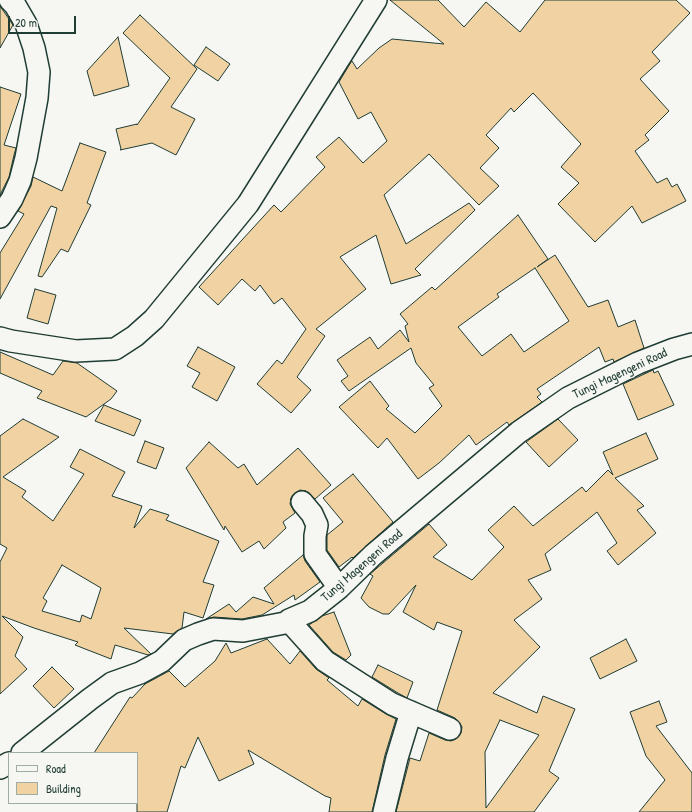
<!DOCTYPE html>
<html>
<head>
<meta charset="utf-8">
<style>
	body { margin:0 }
	#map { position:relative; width:692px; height:812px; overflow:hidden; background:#f6f6f2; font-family:"Patrick Hand",sans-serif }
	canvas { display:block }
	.legend { position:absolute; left:8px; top:752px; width:130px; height:52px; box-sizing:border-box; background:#f6f6f2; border:1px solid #a0aca6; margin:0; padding:5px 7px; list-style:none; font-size:12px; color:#1f3d34 }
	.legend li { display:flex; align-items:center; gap:8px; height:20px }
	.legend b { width:20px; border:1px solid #a0aca6 }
	.scale { position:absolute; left:8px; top:16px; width:68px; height:18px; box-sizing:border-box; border:2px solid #1f3d34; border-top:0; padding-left:5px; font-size:12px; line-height:14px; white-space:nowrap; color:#1f3d34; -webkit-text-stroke:3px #f6f6f2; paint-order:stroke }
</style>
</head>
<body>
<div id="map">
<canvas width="692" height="812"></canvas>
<ul class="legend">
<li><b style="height:5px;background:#f6f6f2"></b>Road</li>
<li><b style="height:11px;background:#f1d2a3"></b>Building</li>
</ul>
<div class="scale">20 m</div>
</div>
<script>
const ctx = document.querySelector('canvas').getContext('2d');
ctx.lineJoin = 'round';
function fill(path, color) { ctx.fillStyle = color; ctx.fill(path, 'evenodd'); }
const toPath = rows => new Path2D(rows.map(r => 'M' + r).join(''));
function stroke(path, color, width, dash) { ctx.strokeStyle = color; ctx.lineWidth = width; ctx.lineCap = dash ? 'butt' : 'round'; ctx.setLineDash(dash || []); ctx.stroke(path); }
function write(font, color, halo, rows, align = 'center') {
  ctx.font = font + ' "Patrick Hand",sans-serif'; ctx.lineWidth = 3; ctx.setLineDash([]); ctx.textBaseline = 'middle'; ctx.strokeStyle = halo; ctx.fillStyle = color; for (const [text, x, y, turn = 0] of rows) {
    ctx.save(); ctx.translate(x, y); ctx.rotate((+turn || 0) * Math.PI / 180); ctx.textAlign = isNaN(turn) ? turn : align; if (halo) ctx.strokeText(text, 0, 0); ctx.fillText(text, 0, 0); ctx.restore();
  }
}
const building = toPath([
	[390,0,438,0,464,27,486,2,520,32,545,0,676,0,690,13,652,52,660,61,640,79,669,111,645,135,649,140,635,151,657,183,667,178,672,187,677,184,686,201,642,223,632,206,595,242,558,204,579,183,561,167,581,144,533,93,514,112,511,108,486,135,499,148,480,168,499,186,479,205,429,154,384,195,406,244,469,203,475,210,415,269,421,275,391,284,376,235,340,257,366,289,316,329,325,336,297,377,311,390,291,413,257,384,277,360,282,364,306,329,282,298,274,304,260,285,255,291,242,279,218,305,199,287,274,205,281,212,325,167,316,157,339,137,363,163,387,141,371,112,358,119,339,82,351,62,352,61,357,69,379,48,392,39,444,44,390,0],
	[0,6,13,25,0,48,0,6],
	[140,15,197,69,171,107,195,119,176,155,152,143,120,150,121,149,116,129,137,124,137,125,170,78,123,33,140,15],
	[118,37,129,86,94,96,87,71,118,37],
	[206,47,230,64,218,81,194,65,206,47],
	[0,87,21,94,4,145,16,148,14,155,9,177,0,195,0,87],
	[80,143,106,152,87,203,91,205,68,252,61,249,42,277,38,276,57,208,51,206,0,299,0,253,24,214,18,211,31,186,33,177,62,191,80,143],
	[518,215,548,259,537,267,555,255,588,307,608,300,618,327,635,320,644,348,614,362,613,359,605,362,599,347,537,389,541,394,537,397,542,402,509,425,507,422,476,445,469,435,439,463,418,479,387,438,378,448,339,407,370,381,389,406,386,409,415,433,442,406,429,388,434,385,416,363,411,348,349,391,341,381,348,376,337,360,370,337,378,349,400,330,409,342,405,326,408,324,400,314,432,287,435,290,518,215],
	[535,268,569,321,524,352,511,334,482,356,458,327,499,297,497,294,535,268],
	[35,289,56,295,48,324,27,318,35,289],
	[198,347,235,367,217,401,192,387,200,373,187,366,198,347],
	[0,352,53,375,63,361,77,363,117,391,111,399,86,417,37,398,42,391,0,373,0,352],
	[653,370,654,373,658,371,674,405,638,420,623,384,653,370],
	[104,405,141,420,134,436,95,421,104,405],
	[23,419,59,437,3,477,26,491,22,497,53,521,84,474,70,467,80,449,125,472,112,496,142,506,134,528,150,509,169,515,166,520,219,541,203,582,214,585,203,618,184,612,182,628,173,634,124,628,151,654,148,655,115,645,111,659,75,645,78,642,34,628,2,616,23,637,15,656,27,669,0,694,0,562,7,548,0,544,0,436,23,419],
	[62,565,101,588,91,619,82,615,80,622,42,611,47,601,43,598,62,565],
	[558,419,578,440,549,467,526,442,558,419],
	[646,433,658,459,615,478,644,506,637,510,656,533,618,565,607,551,617,543,597,512,545,554,551,570,528,580,542,599,514,620,540,647,493,693,537,713,543,696,575,709,549,771,559,778,534,812,396,812,410,758,420,761,429,733,445,740,451,741,457,738,461,733,462,727,459,722,455,718,437,710,462,631,437,622,434,630,403,612,416,585,389,614,383,614,369,607,361,598,373,576,370,574,429,524,447,545,433,557,472,580,504,547,488,530,514,506,533,526,582,487,586,492,608,470,613,475,603,452,646,433],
	[500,720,539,735,486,808,485,752,500,720],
	[145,441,164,448,156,469,137,462,145,441],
	[209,442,238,468,244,464,257,485,298,448,331,485,315,499,306,491,300,490,295,493,291,498,290,504,295,513,283,522,286,528,264,549,259,541,242,552,225,526,224,530,186,468,209,442],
	[353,474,393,522,353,558,352,557,339,567,327,550,327,535,343,522,323,498,353,474],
	[303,555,305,561,320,582,295,600,294,595,262,615,242,619,214,617,206,619,229,604,236,612,253,597,274,604,264,588,303,555],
	[334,612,351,655,346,660,333,652,309,625,322,616,334,612],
	[267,639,290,664,300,651,316,669,329,678,327,680,358,706,362,699,386,714,396,719,385,755,372,812,329,812,331,798,325,796,248,750,254,764,219,781,198,737,185,768,181,766,167,812,137,812,137,753,94,753,130,697,132,698,145,684,169,671,185,687,215,661,226,643,231,653,267,639],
	[626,639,637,661,600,679,590,658,626,639],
	[378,665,413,682,407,698,398,693,372,677,378,665],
	[52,667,74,689,54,708,33,686,52,667],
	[659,701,667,722,656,726,692,773,692,812,639,812,665,780,646,756,630,712,659,701]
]);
const street = toPath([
	[0,217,12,199,20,181,26,158,37,98,39,72,34,48,26,24,15,5,10,0],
	[0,338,11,341,76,351,115,349,135,336,154,319,248,204,376,0],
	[302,502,312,514,317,525,315,536,315,554,339,588],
	[290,622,325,661,392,704,450,729],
	[22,753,90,699,112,683,140,673,162,661,184,640,198,634,213,629,243,631,290,622,289,620,310,611,339,588,373,555,519,432,568,398,638,363,674,349,692,344],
	[0,768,9,763],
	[384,812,397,758,411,712]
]);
const streetNames = [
	["Tungi Magengeni Road",620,374,-25],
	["Tungi Magengeni Road",362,566,-41]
];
fill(building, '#f1d2a3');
stroke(building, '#1f3d34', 1);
stroke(street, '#1f3d34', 24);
stroke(street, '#f6f6f2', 21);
write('13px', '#1f3d34', '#f6f6f2', streetNames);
</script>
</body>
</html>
